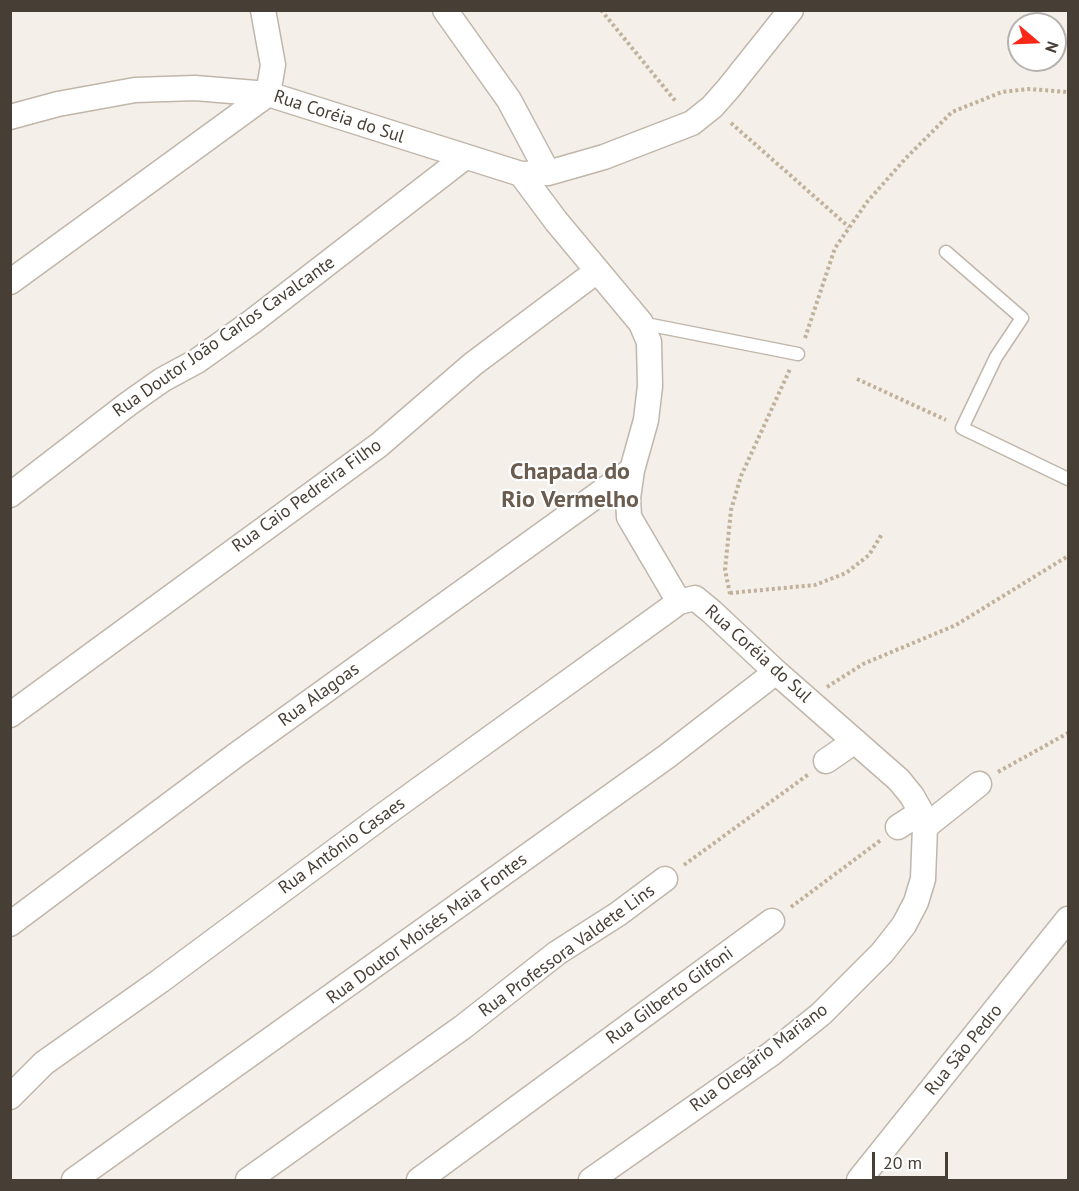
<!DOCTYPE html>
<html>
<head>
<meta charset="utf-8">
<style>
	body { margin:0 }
	#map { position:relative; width:1079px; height:1191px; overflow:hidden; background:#f4efe8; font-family:"PT Sans",sans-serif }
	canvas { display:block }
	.frame { position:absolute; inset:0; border:12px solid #473f36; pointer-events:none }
	.north { position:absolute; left:1007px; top:12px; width:60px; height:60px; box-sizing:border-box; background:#fff; border:2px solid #b5b2af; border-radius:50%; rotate:109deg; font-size:16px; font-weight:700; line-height:24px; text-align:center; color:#473f36 }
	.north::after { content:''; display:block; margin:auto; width:21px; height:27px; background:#fb2818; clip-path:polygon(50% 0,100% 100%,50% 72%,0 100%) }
	.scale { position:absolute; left:872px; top:1152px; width:76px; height:27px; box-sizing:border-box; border:3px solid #473f36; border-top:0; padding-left:8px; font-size:18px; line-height:21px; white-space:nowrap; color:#473f36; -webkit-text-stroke:4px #fff; paint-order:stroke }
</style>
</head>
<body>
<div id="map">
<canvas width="1079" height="1191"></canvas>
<div class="frame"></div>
<div class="north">N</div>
<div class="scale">20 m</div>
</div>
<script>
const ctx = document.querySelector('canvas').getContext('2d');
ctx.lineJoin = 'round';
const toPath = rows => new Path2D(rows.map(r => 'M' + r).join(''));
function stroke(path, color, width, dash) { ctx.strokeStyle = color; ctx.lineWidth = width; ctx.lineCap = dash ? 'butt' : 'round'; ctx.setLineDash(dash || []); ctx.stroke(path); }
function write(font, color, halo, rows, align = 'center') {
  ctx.font = font + ' "PT Sans",sans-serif'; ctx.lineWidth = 4.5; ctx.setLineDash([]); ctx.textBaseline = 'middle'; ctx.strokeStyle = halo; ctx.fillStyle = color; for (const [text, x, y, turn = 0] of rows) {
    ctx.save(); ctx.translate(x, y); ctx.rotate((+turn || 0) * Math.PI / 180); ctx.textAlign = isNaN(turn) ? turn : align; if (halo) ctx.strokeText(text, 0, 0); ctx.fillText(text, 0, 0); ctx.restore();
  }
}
const path = toPath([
	[601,10,677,103],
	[731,123,849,227],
	[805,338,835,248,867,202,906,158,952,112,1002,92,1028,89,1068,92],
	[857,379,946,420],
	[730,593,815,585,846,573,869,555,882,534],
	[730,594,725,570,731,510,741,476,790,369],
	[827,687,863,664,956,625,1068,556],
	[998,772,1068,733],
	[684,865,809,774],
	[791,907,881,840]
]);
const lane = toPath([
	[946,252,1022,318,996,357,962,428,1068,479],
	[641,323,798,354]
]);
const street = toPath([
	[445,10,509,100,548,173],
	[10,117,58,104,135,90,195,88,268,94,521,174,548,173,604,157,692,123,712,107,728,89,791,10],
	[521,174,556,221,641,323,649,342,650,386,646,420,632,470,628,498,629,517,679,602,695,598,712,612,776,672,899,780,912,796,921,812,925,827,923,879,916,902,904,925,882,953,821,1014,771,1054,591,1180],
	[10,282,268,94,273,65,263,10],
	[10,495,128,404,162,380,197,361,253,321,465,157],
	[10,715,379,445,473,364,597,271],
	[826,761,855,741],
	[898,827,921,812],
	[925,827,979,784],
	[10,924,236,755,632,470],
	[10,1097,44,1063,160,981,381,817,679,602],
	[74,1180,666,757,776,672],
	[248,1180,463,1027,557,953,618,914,665,879],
	[419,1180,772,921],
	[859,1180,1068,919]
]);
const streetNames = [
	["Rua Coréia do Sul",339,117,18],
	["Rua Doutor João Carlos Cavalcante",224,337,-35],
	["Rua Caio Pedreira Filho",307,496,-36],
	["Rua Coréia do Sul",758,654,42],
	["Rua Alagoas",319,695,-36],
	["Rua Antônio Casaes",342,846,-36],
	["Rua Doutor Moisés Maia Fontes",427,929,-36],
	["Rua Professora Valdete Lins",567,951,-36],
	["Rua Gilberto Gilfoni",670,996,-36],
	["Rua São Pedro",964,1050,-51],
	["Rua Olegário Mariano",759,1058,-37]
];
const districtNames = [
	["Chapada do",570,472],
	["Rio Vermelho",570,500]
];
stroke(lane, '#c0b6aa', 15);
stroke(street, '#c0b6aa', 27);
stroke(path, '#c1b19b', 4, [3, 3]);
stroke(lane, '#fff', 12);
stroke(street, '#fff', 24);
write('18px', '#473f36', '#fff', streetNames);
write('bold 24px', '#6a5c4e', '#fff', districtNames);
</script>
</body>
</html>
